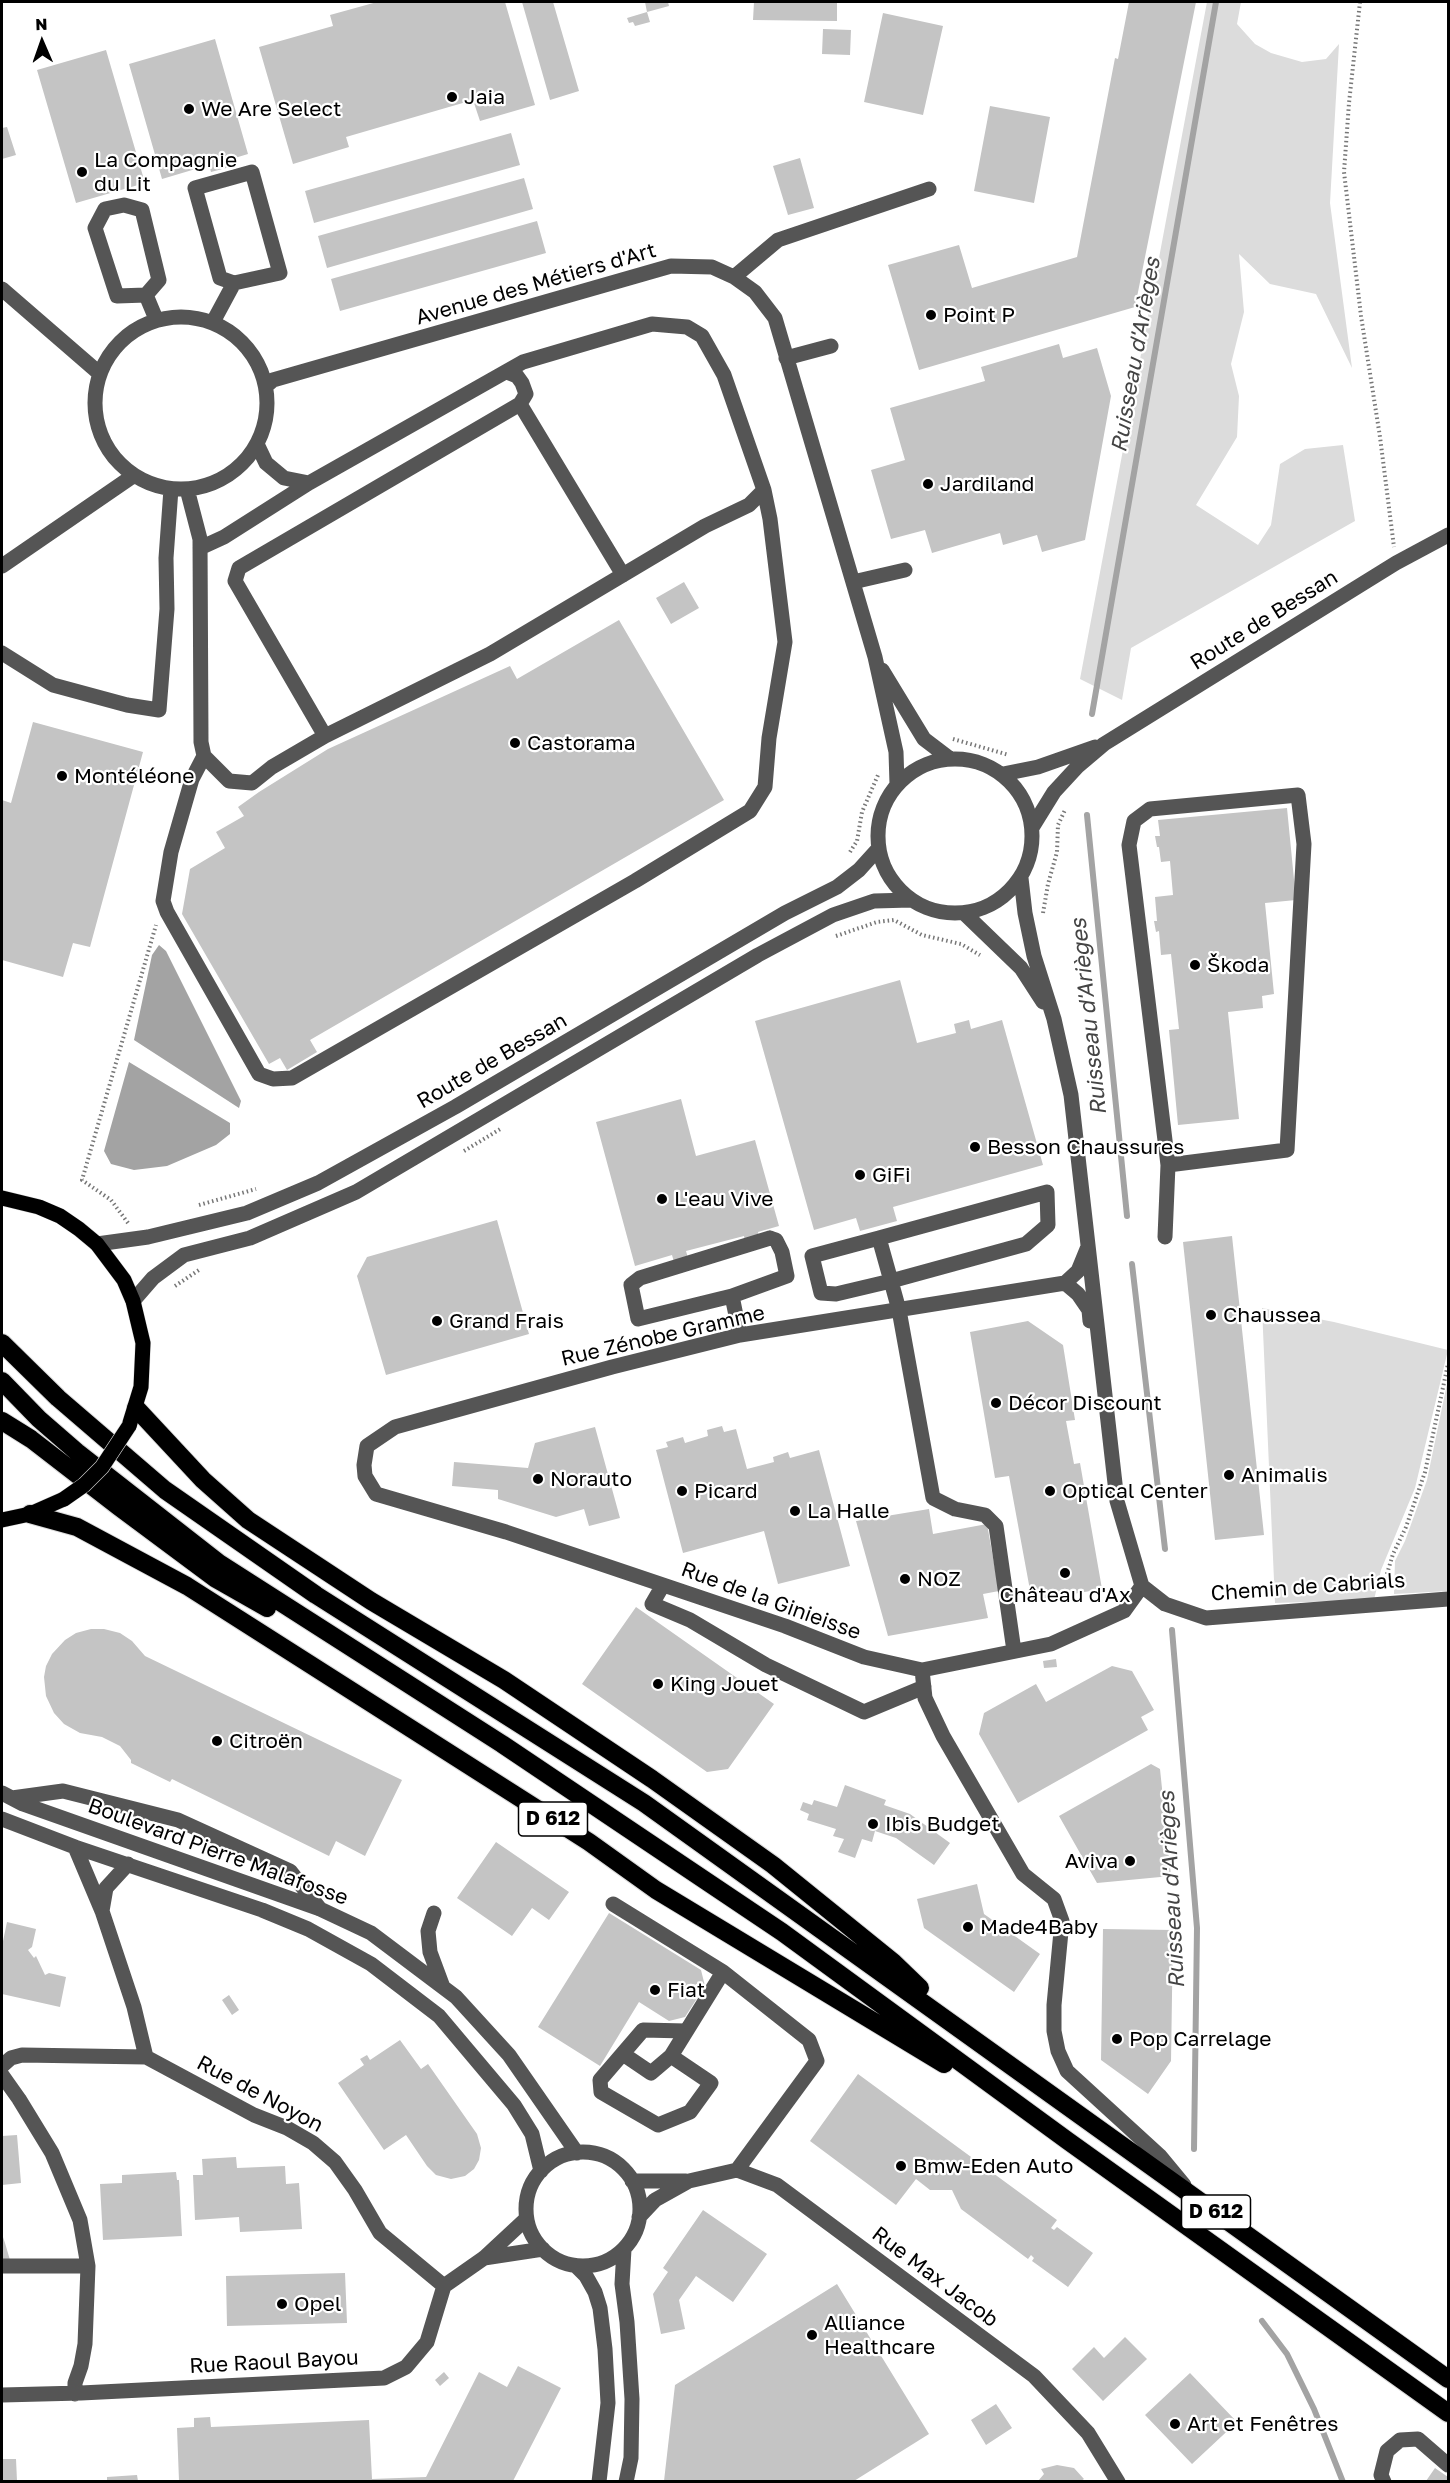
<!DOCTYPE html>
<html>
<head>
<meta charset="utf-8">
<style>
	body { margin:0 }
	#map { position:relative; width:1450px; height:2483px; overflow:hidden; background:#fff; font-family:"Golos Text",sans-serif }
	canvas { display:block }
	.frame { position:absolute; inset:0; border:3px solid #000; pointer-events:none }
	.north { position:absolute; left:12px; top:12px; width:60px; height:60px; -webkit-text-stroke:4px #fff; paint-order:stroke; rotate:358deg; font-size:16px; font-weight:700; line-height:24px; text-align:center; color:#000 }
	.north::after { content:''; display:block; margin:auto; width:21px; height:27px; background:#000; clip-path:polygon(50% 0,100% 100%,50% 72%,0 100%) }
</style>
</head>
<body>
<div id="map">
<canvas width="1450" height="2483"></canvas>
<div class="frame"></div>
<div class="north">N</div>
</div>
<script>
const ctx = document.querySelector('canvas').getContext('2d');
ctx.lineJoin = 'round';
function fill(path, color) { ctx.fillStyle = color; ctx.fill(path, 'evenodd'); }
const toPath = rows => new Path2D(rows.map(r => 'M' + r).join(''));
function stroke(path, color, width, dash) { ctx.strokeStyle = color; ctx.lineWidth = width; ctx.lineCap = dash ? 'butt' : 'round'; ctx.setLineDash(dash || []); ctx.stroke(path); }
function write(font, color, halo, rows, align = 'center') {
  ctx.font = font + ' "Golos Text",sans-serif'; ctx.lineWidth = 4.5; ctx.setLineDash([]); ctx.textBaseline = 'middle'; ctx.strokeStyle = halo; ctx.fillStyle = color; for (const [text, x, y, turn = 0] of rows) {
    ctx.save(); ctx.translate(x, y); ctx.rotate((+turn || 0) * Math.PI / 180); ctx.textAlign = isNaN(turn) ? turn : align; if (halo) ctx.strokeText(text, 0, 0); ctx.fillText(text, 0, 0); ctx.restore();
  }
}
const green = toPath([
	[1207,2,1241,2,1237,24,1255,44,1271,53,1302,62,1326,59,1339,44,1330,203,1352,368,1316,294,1270,284,1239,254,1244,312,1231,364,1239,396,1237,437,1196,505,1258,545,1271,525,1280,464,1305,449,1343,445,1355,521,1131,648,1122,700,1080,679],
	[1262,1308,1334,1322,1448,1350,1415,1488,1381,1570,1374,1600,1275,1603],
	[1448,1379,1448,1591,1394,1594,1395,1561,1405,1541,1427,1480]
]);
const water = toPath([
	[159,945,166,951,241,1101,239,1108,134,1040,152,955],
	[129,1062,230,1123,230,1134,216,1145,167,1166,134,1170,111,1164,104,1151]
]);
const stream = toPath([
	[1092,714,1216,2],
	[1087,815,1127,1216],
	[1132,1264,1165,1549],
	[1172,1630,1197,1928,1194,2149],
	[1262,2321,1287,2354,1314,2409,1343,2482]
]);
const building = toPath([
	[377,2,505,2,535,105,480,121,473,100,346,137,349,147,293,164,259,47,333,26,330,15],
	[522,2,553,2,579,91,550,100],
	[645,2,668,2,669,6,647,12],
	[754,2,837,2,837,21,753,20],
	[1129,2,1196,2,1135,307,919,370,888,265,959,245,972,288,1077,257,1115,58,1118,59],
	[647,12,650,22,635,26,633,22,629,23,627,18],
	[883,13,943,26,923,115,864,102],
	[823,29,851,30,850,55,822,54],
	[215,39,248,154,228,160,230,167,211,172,209,165,162,179,129,64],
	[106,50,145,183,76,203,37,70],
	[990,106,1050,117,1034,203,974,191],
	[7,127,16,155,2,159,2,128],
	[511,133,520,165,314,223,305,191],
	[800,158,814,208,788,215,773,166],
	[524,178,533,209,327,268,318,236],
	[537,221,546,253,340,311,331,279],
	[1059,344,1063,358,1097,348,1111,396,1085,540,1042,552,1037,535,1003,545,1000,533,932,553,925,530,891,539,871,470,905,460,890,408,985,381,981,367],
	[684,582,699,608,671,624,656,598],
	[619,620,724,800,310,1040,317,1052,287,1070,280,1058,269,1064,182,914,190,869,225,848,216,832,244,816,238,807,259,792,328,749,510,666,517,679],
	[33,722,143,752,90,947,73,943,63,977,2,960,2,800,11,803],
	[1287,808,1296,900,1265,903,1274,994,1262,996,1263,1008,1228,1012,1239,1119,1178,1125,1169,1030,1179,1029,1171,954,1161,955,1159,931,1156,932,1154,921,1157,921,1155,897,1173,895,1170,861,1161,862,1159,847,1157,847,1155,836,1160,836,1158,820],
	[900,980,917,1043,956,1033,954,1024,969,1020,971,1029,1002,1020,1043,1165,893,1207,897,1221,860,1231,856,1218,814,1230,755,1021],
	[681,1099,696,1156,755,1140,779,1226,758,1232,759,1238,745,1242,744,1236,686,1251,688,1258,674,1262,672,1255,635,1266,596,1122],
	[497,1220,529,1334,386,1375,357,1276,367,1257],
	[1232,1236,1264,1535,1215,1540,1183,1242],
	[1028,1321,1063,1345,1075,1420,1066,1421,1074,1464,1080,1463,1102,1589,1032,1601,1009,1476,995,1478,970,1332],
	[722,1426,724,1432,736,1429,747,1469,774,1462,773,1457,788,1452,790,1458,819,1450,850,1566,778,1584,764,1531,683,1553,656,1450,668,1447,666,1442,683,1437,685,1443,708,1436,707,1430],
	[595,1427,620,1518,589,1526,584,1509,556,1517,498,1499,498,1490,452,1486,454,1462,528,1468,535,1443],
	[929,1509,933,1534,987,1524,999,1591,983,1594,988,1618,888,1636,856,1521],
	[636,1607,774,1704,728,1769,707,1772,582,1684],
	[91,1629,104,1629,120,1633,132,1641,145,1656,402,1780,365,1856,336,1841,329,1856,172,1779,170,1782,131,1763,131,1760,120,1746,102,1737,80,1733,64,1724,54,1713,46,1696,44,1677,46,1666,52,1654,65,1640,76,1633],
	[1056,1659,1057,1667,1044,1668,1043,1661],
	[1112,1666,1132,1671,1154,1710,1141,1717,1148,1730,1018,1803,979,1734,984,1713,1036,1684,1046,1702],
	[1151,1764,1160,1769,1171,1876,1097,1883,1059,1816],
	[845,1785,886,1800,884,1805,910,1814,950,1843,934,1865,896,1838,875,1831,872,1842,862,1839,855,1858,838,1852,844,1839,833,1836,836,1829,807,1820,809,1814,800,1810,803,1802,812,1805,814,1800,837,1807],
	[496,1842,569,1892,549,1920,532,1908,512,1936,457,1898],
	[977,1884,984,1914,1040,1954,1014,1992,924,1928,917,1899],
	[609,1913,701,1970,705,1986,685,2017,669,2021,639,2002,600,2066,538,2027],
	[7,1922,36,1929,32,1947,28,1950,34,1958,36,1956,45,1975,49,1973,66,1977,60,2007,2,1994,2,1946],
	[1103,1929,1173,1930,1171,2061,1148,2094,1101,2060],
	[229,1995,239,2010,232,2015,222,2000],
	[400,2040,421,2069,428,2064,477,2134,481,2148,479,2160,474,2169,465,2176,451,2179,436,2175,427,2166,406,2135,384,2150,338,2083,364,2065,360,2059,367,2055,370,2060],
	[858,2074,1057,2220,1051,2228,1054,2230,1057,2227,1093,2253,1068,2287,1032,2261,1034,2258,1031,2255,1028,2259,961,2209,952,2190,930,2190,916,2179,896,2205,810,2141],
	[17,2135,21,2183,2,2185,2,2136],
	[236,2157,237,2168,285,2166,286,2184,299,2183,302,2229,240,2232,239,2217,195,2220,193,2175,203,2175,202,2159],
	[176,2172,177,2180,179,2180,182,2236,103,2240,100,2184,122,2183,122,2175],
	[703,2210,767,2254,733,2302,696,2276,679,2300,685,2329,661,2334,653,2294,668,2272,663,2268],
	[2,2234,5,2243,10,2260,2,2260],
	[345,2273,347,2323,227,2326,226,2276],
	[837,2284,929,2434,854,2481,664,2481,675,2385],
	[955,2287,970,2298,963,2308,949,2297],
	[1125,2337,1147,2359,1103,2401,1072,2369,1094,2347,1104,2358],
	[518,2366,561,2388,513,2481,179,2481,177,2428,194,2427,194,2418,210,2417,211,2427,369,2420,372,2479,426,2477,479,2372,507,2387],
	[444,2372,449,2378,440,2386,435,2380],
	[1190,2373,1237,2422,1192,2464,1145,2415],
	[996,2404,1012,2428,986,2445,971,2420],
	[2,2459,16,2459,17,2481,2,2481],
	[1057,2465,1074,2468,1084,2479,1081,2481,1038,2481,1044,2474,1041,2469],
	[1435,2468,1448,2477,1448,2481,1426,2481],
	[137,2475,138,2481,107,2481,107,2477]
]);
const path = toPath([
	[1360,2,1349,103,1344,172,1361,316,1380,437,1394,547],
	[953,739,1009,755],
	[850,852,857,841,862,812,878,775],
	[1043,913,1048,884,1057,852,1058,825,1065,810],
	[836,936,877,922,894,920,922,935,961,944,980,955],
	[464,1151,502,1128],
	[199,1205,256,1189],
	[128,1223,111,1200,82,1180,156,925],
	[175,1286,199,1270],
	[1383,1587,1393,1554,1406,1527,1425,1472,1448,1364]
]);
const minor = toPath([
	[734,277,778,240,929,189],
	[2,289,99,373],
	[146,295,117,296,95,228,105,209,124,205,142,210,159,280,146,295,156,319],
	'95 403a86 86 0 1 1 172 0a86 86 0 1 1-172 0Z',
	[213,322,234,283,280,273,252,172,195,188,220,278,234,283],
	[786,358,831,346],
	[266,386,273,380,671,266,712,267,734,277,755,292,775,318,875,657,896,752,897,784],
	[520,404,623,575],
	[187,489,200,539,201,742,204,756,229,781,252,783,272,767,325,736,490,654,705,526,749,505,764,490,724,375,702,336,687,327,652,324,523,362,309,483,284,478,266,463,257,444],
	[200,548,224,537,309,483],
	[2,566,133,476],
	[853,582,905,570],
	[2,653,53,685,127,705,159,710,167,609,166,558,171,489],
	[882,670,924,739,949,758],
	[325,736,235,581,239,568,520,404,526,394,522,383,517,376,507,372],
	[204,756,192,779,171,852,163,901,167,912,259,1074,273,1079,292,1078,635,881,750,811,765,787,769,738,785,642,770,519,764,490],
	'878 836a77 77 0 1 1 154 0a77 77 0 1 1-154 0Z',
	[1003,774,1038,767,1095,747],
	[1033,826,1054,792,1078,766,1104,744,1396,563,1448,535],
	[1021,878,1025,913,1034,956,1054,1019,1071,1095,1117,1501,1142,1586],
	[964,913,1021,968,1043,1002],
	[1165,1237,1168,1165,1129,845,1134,821,1150,809,1298,795,1304,844,1287,1150,1168,1165],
	[770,1238,776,1240,782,1252,787,1276,732,1296,638,1319,631,1285,640,1278,770,1238],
	[879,1238,812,1256,821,1293,836,1294,891,1281,1026,1244,1048,1225,1047,1192,879,1238,891,1281,899,1310,933,1498,955,1509,985,1515,996,1526,1014,1651],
	[97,1244,148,1237,247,1213,318,1183,455,1107,785,913,837,887,859,870,878,849],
	[1065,1283,740,1335,612,1367,395,1427,367,1446,364,1465,365,1476,376,1494,506,1532,785,1626,864,1657,922,1670,1051,1644,1124,1611,1142,1586],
	[1065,1283,1078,1294,1089,1310,1090,1321],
	[1065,1283,1078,1271,1087,1249],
	[732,1296,740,1335],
	[133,1301,153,1278,184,1255,250,1238,356,1192,758,955,833,915,874,901,911,900],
	[663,1585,652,1604,690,1620,766,1665,864,1712,924,1687],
	[1142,1586,1165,1604,1206,1618,1448,1599],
	[922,1670,925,1698,943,1736,1023,1874,1054,1899,1062,1921,1054,2005,1054,2031,1058,2051,1067,2071,1160,2156,1184,2185],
	[2,1793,23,1804,320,1909,371,1933,456,1997,509,2055,577,2153],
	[12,1798,63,1791,178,1820,290,1871,320,1909],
	[2,1819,75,1847,262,1910,308,1929,371,1964,439,2016,514,2105,532,2134,541,2171],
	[75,1847,102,1911,134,2007,146,2057],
	[613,1904,723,1972,809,2040,817,2061,737,2170],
	[102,1911,106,1888,128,1864],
	[434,1913,428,1931,430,1952,443,1987],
	[686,2031,643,2030,600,2080,601,2092,658,2125,690,2112,711,2083,671,2056,723,1972],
	[623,2054,651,2073,671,2056],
	[2,2066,11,2058,22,2055,146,2057,254,2115,287,2128,313,2143,335,2162,355,2190,380,2233,444,2286],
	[2,2075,19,2099,52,2153,80,2220,88,2266,85,2344,81,2366,75,2383,75,2394],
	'526 2209a57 57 0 1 1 114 0a57 57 0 1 1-114 0Z',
	[632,2181,686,2181],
	[639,2217,655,2200,689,2181,737,2170,777,2185,1034,2376,1088,2433,1118,2482],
	[624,2249,622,2284,627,2322,632,2399,631,2458,626,2482],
	[484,2258,543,2249],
	[2,2266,88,2266],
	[576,2266,586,2276,595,2292,600,2308,605,2349,608,2403,599,2482],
	[2,2395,81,2393,384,2378,406,2367,427,2342,444,2286,484,2258,526,2219],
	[1384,2482,1381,2475,1387,2451,1400,2440,1418,2439,1448,2465]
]);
const major = toPath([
	[2,1198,39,1207,60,1216,79,1229,97,1244,124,1280,133,1301,143,1343,141,1387,129,1426],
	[2,1520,30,1514,64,1499]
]);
const highway = toPath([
	[2,1343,58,1398,165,1490,316,1595,644,1803,1448,2379],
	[2,1381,39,1419,77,1452,219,1563,502,1744,782,1932,1068,2141,1448,2413],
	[136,1408,203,1480,248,1520,371,1601,504,1680,652,1779,773,1865,893,1962,920,1988],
	[2,1421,31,1439,119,1507,216,1579,267,1608],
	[30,1514,77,1527,187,1586,589,1842,656,1890,944,2064]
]);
const majorBridge = toPath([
	[64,1499,84,1485,102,1467,129,1426]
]);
const markers = [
	[452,97,6,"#000"],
	[189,109,6,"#000"],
	[82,172,6,"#000"],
	[931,315,6,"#000"],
	[928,484,6,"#000"],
	[515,743,6,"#000"],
	[62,776,6,"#000"],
	[1195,965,6,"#000"],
	[975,1147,6,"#000"],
	[860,1175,6,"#000"],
	[662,1199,6,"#000"],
	[1211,1315,6,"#000"],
	[437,1321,6,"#000"],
	[996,1403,6,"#000"],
	[1229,1475,6,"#000"],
	[538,1479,6,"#000"],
	[682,1491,6,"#000"],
	[1050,1491,6,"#000"],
	[795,1511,6,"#000"],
	[1065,1573,6,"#000"],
	[905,1579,6,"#000"],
	[658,1684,6,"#000"],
	[217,1741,6,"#000"],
	[873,1824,6,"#000"],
	[1130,1861,6,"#000"],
	[968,1927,6,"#000"],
	[655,1990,6,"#000"],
	[1117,2039,6,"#000"],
	[901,2166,6,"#000"],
	[282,2304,6,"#000"],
	[812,2335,6,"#000"],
	[1175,2424,6,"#000"]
];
const shields = [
	[553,1819,69],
	[1216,2212,69]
];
const shieldNames = [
	["D 612",553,1819],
	["D 612",1216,2212]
];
const poiNames = [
	["Jaia",464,97],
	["We Are Select",201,109],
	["La Compagnie",94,160],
	["du Lit",94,184],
	["Point P",943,315],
	["Jardiland",940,484],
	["Castorama",527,743],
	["Montéléone",74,776],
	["Škoda",1207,965],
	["Besson Chaussures",987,1147],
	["GiFi",872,1175],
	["L'eau Vive",674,1199],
	["Chaussea",1223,1315],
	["Grand Frais",449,1321],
	["Décor Discount",1008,1403],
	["Animalis",1241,1475],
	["Norauto",550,1479],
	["Picard",694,1491],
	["Optical Center",1062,1491],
	["La Halle",807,1511],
	["NOZ",917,1579],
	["Château d'Ax",1065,1595,"center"],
	["King Jouet",670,1684],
	["Citroën",229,1741],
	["Ibis Budget",885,1824],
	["Aviva",1118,1861,"right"],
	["Made4Baby",980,1927],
	["Fiat",667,1990],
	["Pop Carrelage",1129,2039],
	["Bmw-Eden Auto",913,2166],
	["Opel",294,2304],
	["Alliance",824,2323],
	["Healthcare",824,2347],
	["Art et Fenêtres",1187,2424]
];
const streetNames = [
	["Avenue des Métiers d'Art",536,284,-16],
	["Route de Bessan",1264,620,-32],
	["Route de Bessan",492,1061,-30],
	["Rue Zénobe Gramme",663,1336,-13],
	["Chemin de Cabrials",1308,1587,-4],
	["Rue de la Ginieisse",771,1601,20],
	["Boulevard Pierre Malafosse",218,1852,20],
	["Rue de Noyon",260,2094,28],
	["Rue Max Jacob",935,2277,37],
	["Rue Raoul Bayou",274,2362,-3]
];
const waterNames = [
	["Ruisseau d'Arièges",1136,355,-80],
	["Ruisseau d'Arièges",1089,1017,-96],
	["Ruisseau d'Arièges",1172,1890,-93]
];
fill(green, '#dcdcdc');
fill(water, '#a3a3a3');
stroke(stream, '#a3a3a3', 6);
fill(building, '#c4c4c4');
stroke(major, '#dbdbdb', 16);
stroke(highway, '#dbdbdb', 20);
stroke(path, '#777', 4, [1.5, 3]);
stroke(minor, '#555', 15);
stroke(major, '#000', 15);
stroke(highway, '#000', 18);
stroke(majorBridge, '#dbdbdb', 16, []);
stroke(majorBridge, '#000', 15);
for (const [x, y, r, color] of markers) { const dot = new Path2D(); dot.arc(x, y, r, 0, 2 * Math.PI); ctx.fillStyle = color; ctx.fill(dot); stroke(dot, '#fff', 2); }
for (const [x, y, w] of shields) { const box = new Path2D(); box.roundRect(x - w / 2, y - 17, w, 34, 4.5); ctx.fillStyle = '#fff'; ctx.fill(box); stroke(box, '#000', 1.5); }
write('bold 20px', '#000', null, shieldNames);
write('21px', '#000', '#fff', poiNames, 'left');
write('21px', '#000', '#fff', streetNames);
write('italic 22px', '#444', '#fff', waterNames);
</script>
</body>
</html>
